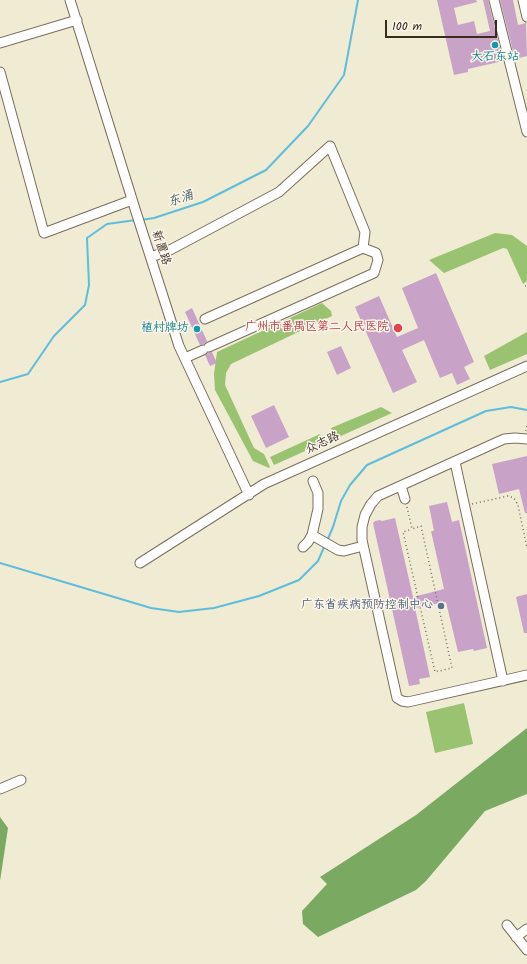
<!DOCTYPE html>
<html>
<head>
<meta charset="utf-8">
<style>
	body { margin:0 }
	#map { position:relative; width:527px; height:964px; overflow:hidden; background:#f0ebd3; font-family:Kalam,sans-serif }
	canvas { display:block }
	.scale { position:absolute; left:385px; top:20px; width:112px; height:18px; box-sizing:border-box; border:2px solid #3b2a1e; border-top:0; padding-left:5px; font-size:12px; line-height:14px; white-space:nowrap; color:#3b2a1e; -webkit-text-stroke:3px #fbf7ec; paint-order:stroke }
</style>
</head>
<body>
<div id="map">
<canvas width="527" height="964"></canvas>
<div class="scale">100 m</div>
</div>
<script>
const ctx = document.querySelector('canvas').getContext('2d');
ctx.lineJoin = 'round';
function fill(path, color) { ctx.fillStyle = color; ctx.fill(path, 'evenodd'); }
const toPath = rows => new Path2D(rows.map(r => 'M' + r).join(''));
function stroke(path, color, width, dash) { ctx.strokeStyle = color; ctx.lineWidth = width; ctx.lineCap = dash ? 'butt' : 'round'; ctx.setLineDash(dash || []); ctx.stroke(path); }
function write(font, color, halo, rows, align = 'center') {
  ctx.font = font + ' Kalam,"LXGW WenKai TC",sans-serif'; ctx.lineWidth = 3; ctx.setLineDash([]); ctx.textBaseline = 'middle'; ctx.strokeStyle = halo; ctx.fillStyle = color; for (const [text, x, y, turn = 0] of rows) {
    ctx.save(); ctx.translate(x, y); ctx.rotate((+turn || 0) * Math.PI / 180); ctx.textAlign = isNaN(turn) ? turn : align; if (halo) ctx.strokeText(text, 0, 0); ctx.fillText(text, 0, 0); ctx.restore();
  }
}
const green = toPath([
	[495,233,512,235,527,246,527,281,523,284,507,249,503,248,444,273,429,260],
	[322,303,331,311,332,316,231,364,226,373,225,385,254,448,264,454,270,467,269,468,253,461,215,390,214,374,217,352],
	[527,332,527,354,490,370,484,356],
	[381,407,392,413,332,440,331,428],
	[320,434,323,443,274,465,270,457],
	[464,703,473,744,435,753,426,712]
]);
const forest = toPath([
	[527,728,527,794,485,811,426,881,416,890,318,937,303,924,302,911,327,884,320,877,416,815],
	[0,817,8,828,0,881]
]);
const stream = toPath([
	[141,220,154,218,203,202,266,170,308,126,344,75,358,0],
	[0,382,28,374,54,336,85,305,89,285,87,238,107,224,136,220],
	[327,541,333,527,341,501,350,485,367,465,486,411,511,407,527,410],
	[0,563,151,608,179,612,214,608,259,596,299,580,318,561,325,545]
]);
const building = toPath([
	[437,0,476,0,477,2,454,8,458,25,474,21,477,34,490,31,483,0,488,0,503,61,468,69,468,72,454,75],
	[500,0,513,0,518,25,526,23,527,56,515,59],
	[436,273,474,362,464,367,470,379,457,385,452,373,440,378,424,340,402,350,417,382,393,393,355,307,379,296,397,337,418,328,402,288],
	[192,308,207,341,204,344,200,345,185,312],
	[341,346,351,368,337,375,327,352],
	[212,352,217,363,210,366,205,355,208,353],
	[274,405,289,437,266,448,251,416],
	[527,456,527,513,525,513,519,489,499,494,492,464],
	[447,502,452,522,459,520,487,648,474,651,473,649,458,652,446,602,415,608,430,677,419,679,420,684,409,686,373,523,375,521,380,520,382,521,395,518,413,597,444,589,431,531,434,531,429,506],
	[527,594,527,633,524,633,516,597]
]);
const path = toPath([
	[525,286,527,286],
	[526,431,527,425],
	[472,504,508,496,514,498,518,505,527,548],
	[407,507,412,529,421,526,452,668,435,672,403,532,412,529]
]);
const minor = toPath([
	[70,0,136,212,179,346,249,495],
	[494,0,527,132],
	[523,0,527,17],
	[0,43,77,20],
	[0,72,44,233,132,200],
	[151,257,170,250,279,192,330,146,365,232,363,248,205,319],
	[209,347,374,273,378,260,376,253,363,248],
	[185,358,203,350],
	[527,439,515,438,504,439,378,496,371,504,365,515,362,527,362,540,397,698,402,701,408,702,527,675],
	[455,462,503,681],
	[401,486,405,499],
	[312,535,338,550,344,551,363,546],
	[303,547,308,542,312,535,318,509,318,493,313,481],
	[140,563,264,484,527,366],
	[0,789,21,780],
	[507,925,527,950],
	[516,937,527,929]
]);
const markers = [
	[495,45,4,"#0f9aa8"],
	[398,328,5,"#e0444e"],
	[197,329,4,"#0f9aa8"],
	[441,606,4,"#5c6f8a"]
];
const cultureNames = [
	["大石东站",495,58],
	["植村牌坊",189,329,"right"]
];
const streetNames = [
	["新置路",160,248,72],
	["众志路",323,444,-25]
];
const healthNames = [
	["广州市番禺区第二人民医院",389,328]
];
const serviceNames = [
	["广东省疾病预防控制中心",433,606]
];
const waterNames = [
	["东涌",181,200,-18]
];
fill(green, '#99c370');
fill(forest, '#7aa962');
stroke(stream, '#5ebddc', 2);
fill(building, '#c9a3c7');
stroke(minor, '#7a6e5d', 11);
stroke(path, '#7a6e5d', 1.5, [1, 3]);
stroke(minor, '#fff', 9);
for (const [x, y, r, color] of markers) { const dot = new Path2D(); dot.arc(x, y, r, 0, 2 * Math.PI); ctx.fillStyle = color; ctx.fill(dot); stroke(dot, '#fbf7ec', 1.5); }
write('12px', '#0d838f', '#fbf7ec', cultureNames);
write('12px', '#3b2a1e', '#fbf7ec', streetNames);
write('12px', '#be3a42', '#fbf7ec', healthNames, 'right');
write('12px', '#4e5e75', '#fbf7ec', serviceNames, 'right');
write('italic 13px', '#475d60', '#fbf7ec', waterNames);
</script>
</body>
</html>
